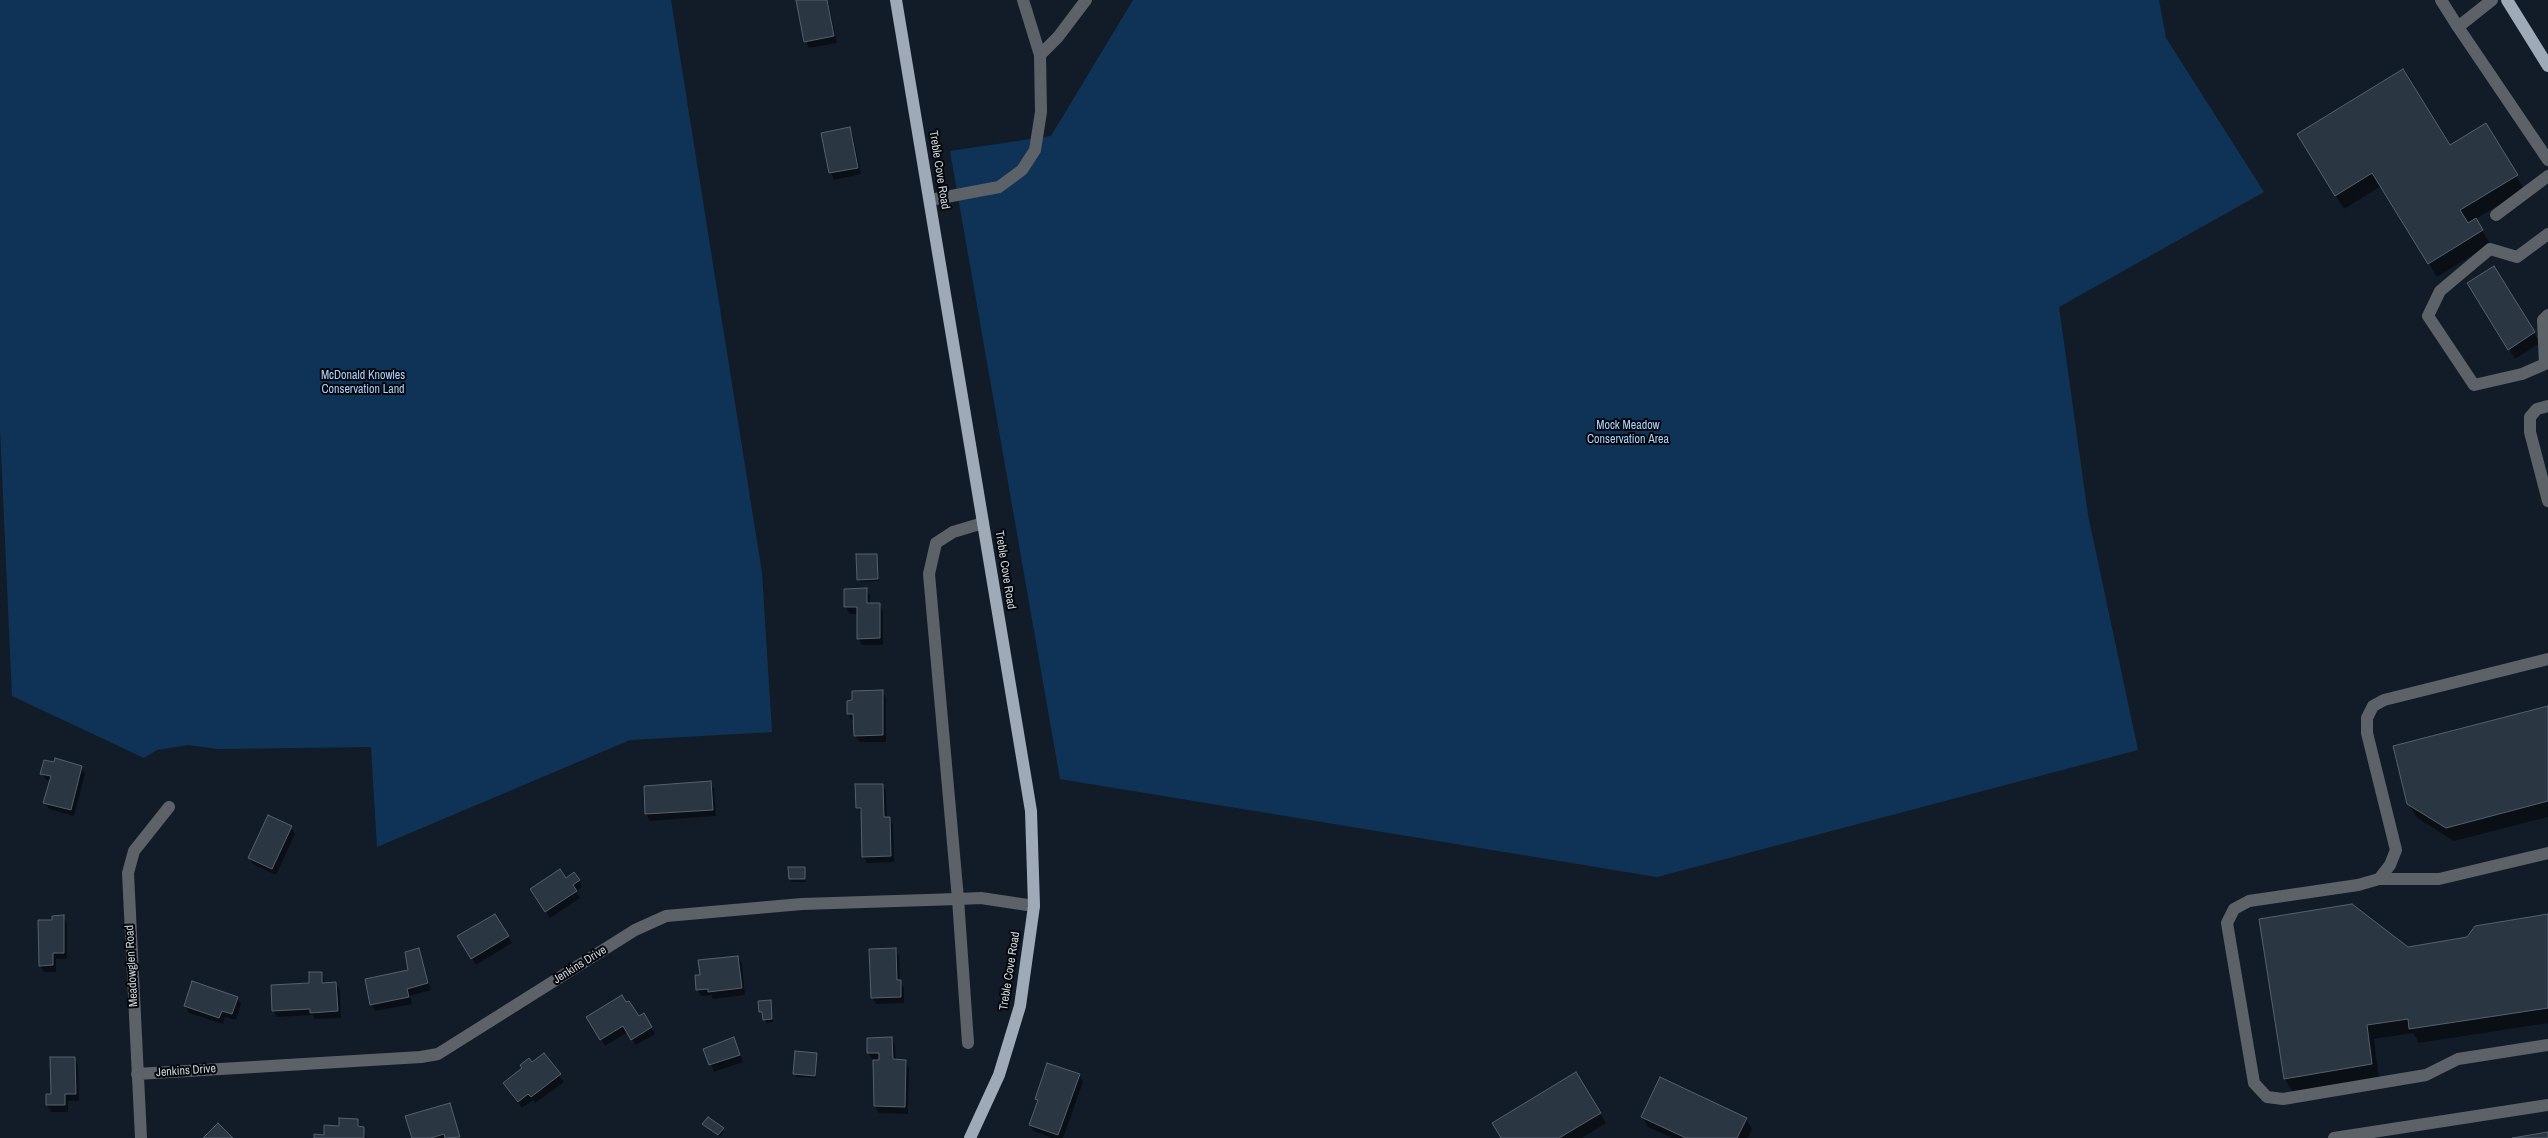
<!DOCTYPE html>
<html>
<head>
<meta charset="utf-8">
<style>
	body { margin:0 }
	canvas { display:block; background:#121c28 }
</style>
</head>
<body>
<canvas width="2548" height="1138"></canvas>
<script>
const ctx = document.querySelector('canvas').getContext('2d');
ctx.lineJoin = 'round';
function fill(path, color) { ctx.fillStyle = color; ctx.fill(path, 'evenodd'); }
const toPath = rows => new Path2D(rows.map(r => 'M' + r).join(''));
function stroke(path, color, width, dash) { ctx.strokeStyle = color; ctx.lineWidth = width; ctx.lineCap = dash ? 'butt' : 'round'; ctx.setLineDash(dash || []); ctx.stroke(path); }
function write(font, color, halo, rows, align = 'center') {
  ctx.font = font + ' "Archivo Narrow",sans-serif'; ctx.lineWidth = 4; ctx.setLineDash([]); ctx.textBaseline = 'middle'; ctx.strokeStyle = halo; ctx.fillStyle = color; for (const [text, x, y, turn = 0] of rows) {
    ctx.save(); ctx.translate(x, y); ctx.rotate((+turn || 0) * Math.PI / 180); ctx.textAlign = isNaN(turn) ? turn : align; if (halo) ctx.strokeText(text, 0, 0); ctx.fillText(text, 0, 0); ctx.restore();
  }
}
const green = toPath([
	[0,0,671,0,762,573,772,732,630,740,377,847,371,747,218,749,189,745,157,750,144,758,12,696,0,429],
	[1133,0,2159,0,2166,38,2264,192,2059,307,2088,515,2138,750,1657,877,1060,779,950,151,1051,136]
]);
const shadow = toPath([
	[801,0,828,0,837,43,809,48,806,42],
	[849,128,853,135,861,174,834,180,831,173,823,134],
	[2450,147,2516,176,2524,189,2476,219,2490,244,2437,277,2381,186,2344,209,2306,148],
	[2494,267,2540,343,2515,359,2474,293],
	[876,555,879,581,860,582,858,579],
	[846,590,867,590,870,596,870,604,879,605,883,611,883,645,862,645,858,638,858,614,849,614,846,607],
	[882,691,886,698,886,742,859,742,855,735,855,720,852,720,848,714],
	[2548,707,2548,817,2454,841,2417,818,2408,803],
	[81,767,85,774,74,816,49,809,45,803,50,781,46,780,42,773],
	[710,783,714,789,716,816,650,821,646,814,645,787],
	[882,785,886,791,887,818,890,818,893,825,894,862,867,863,863,856,862,814,857,807],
	[291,827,295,834,276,875,253,864,249,858],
	[805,868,806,882,792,882,790,879],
	[566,879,579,880,582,887,576,892,580,898,550,918,536,896],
	[495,915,512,943,476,965,459,937],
	[2548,915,2548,1023,2419,1043,2413,1033,2374,1039,2379,1078,2293,1093,2285,1079,2408,948,2468,938],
	[63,917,67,923,67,959,56,959,56,972,44,972,40,966,53,921],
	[895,949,899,956,900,982,904,988,904,1003,876,1004,872,997],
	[418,950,431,990,410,996,412,1004,375,1011,371,1004,409,971],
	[738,957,742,964,745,995,713,999,711,995,701,996,698,990,701,976],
	[322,973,325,984,336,984,340,990,341,1018,315,1019,313,1015,277,1017,273,1010,310,985],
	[237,998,241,1004,236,1020,225,1017,223,1024,189,1013,185,1006],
	[770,1001,773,1022,766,1023,764,1014,760,1011],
	[643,1015,655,1034,636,1045,628,1032,605,1046,588,1018,639,1018],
	[734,1039,743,1062,714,1072,705,1049],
	[891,1039,895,1045,896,1060,906,1061,909,1068,908,1114,879,1113,875,1106,874,1059,872,1059,868,1052],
	[544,1054,564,1082,535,1103,533,1100,522,1108,508,1089,532,1063],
	[816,1054,816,1078,796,1077,795,1074],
	[74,1058,78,1065,79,1101,68,1101,68,1112,51,1112,47,1105,47,1096,52,1095],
	[1576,1073,1606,1123,1582,1138,1502,1138],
	[1079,1075,1083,1082,1063,1138,1052,1138,1034,1131,1030,1125,1038,1103,1036,1098],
	[449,1104,461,1138,413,1138],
	[1642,1117,1746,1119,1752,1129,1748,1138,1672,1138,1648,1127],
	[357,1120,367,1138,315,1138,325,1136],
	[704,1124,723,1128,724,1131,720,1137]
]);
const building = toPath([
	[796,0,827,0,834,36,804,42,796,0],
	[2403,69,2450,145,2486,123,2518,175,2460,210,2468,223,2476,218,2483,230,2428,264,2372,173,2335,196,2297,134,2403,69],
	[850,127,858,168,829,173,821,133,850,127],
	[2494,266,2535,332,2508,350,2467,283,2494,266],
	[856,554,877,554,878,579,857,580,856,554],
	[867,588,867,603,880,603,880,638,857,639,857,607,844,607,844,589,867,588],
	[883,690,883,735,854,736,853,714,847,714,847,701,852,700,852,691,883,690],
	[2548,706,2548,801,2446,828,2407,804,2393,746,2548,706],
	[55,758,82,766,71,810,43,803,51,776,40,774,44,760,54,762,55,758],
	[711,781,713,810,645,814,644,786,711,781],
	[855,784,883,784,884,817,890,817,891,856,862,857,861,808,856,808,855,784],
	[268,815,292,826,272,869,248,858,268,815],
	[788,867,805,867,805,879,789,879,788,867],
	[560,869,566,878,574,872,580,880,573,885,577,891,545,912,530,889,560,869],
	[2352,904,2408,947,2467,937,2475,926,2548,914,2548,1008,2409,1029,2408,1019,2367,1025,2372,1064,2284,1079,2259,919,2352,904],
	[495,914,509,936,471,959,457,936,495,914],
	[64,915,64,953,53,953,53,965,39,966,38,920,52,920,52,916,64,915],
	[419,948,428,983,407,989,409,997,370,1005,365,979,408,970,405,952,419,948],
	[896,948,897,980,901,980,901,997,871,998,869,949,896,948],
	[738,956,742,988,708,992,708,989,696,990,695,975,700,975,698,960,738,956],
	[309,972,322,972,322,983,336,982,338,1011,310,1013,310,1009,272,1011,271,985,309,983,309,972],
	[192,981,238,997,232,1014,222,1011,219,1018,184,1006,192,981],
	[622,995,626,1002,629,1001,639,1016,644,1013,652,1027,631,1040,623,1026,600,1040,586,1017,622,995],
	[771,1000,772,1019,763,1020,762,1012,759,1012,758,1001,771,1000],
	[734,1037,740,1055,709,1065,703,1049,734,1037],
	[892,1037,893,1059,906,1060,905,1107,874,1106,873,1060,879,1060,879,1053,867,1053,867,1038,892,1037],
	[795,1051,817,1053,815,1076,793,1074,795,1051],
	[544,1053,561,1074,531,1097,528,1094,518,1102,503,1083,522,1068,520,1065,529,1058,532,1062,544,1053],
	[50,1057,75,1057,76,1094,65,1094,65,1105,46,1105,46,1094,51,1094,50,1057],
	[1047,1063,1080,1074,1058,1135,1029,1125,1038,1100,1035,1099,1047,1063],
	[1576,1072,1601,1113,1559,1138,1501,1138,1492,1123,1576,1072],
	[1660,1077,1747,1118,1737,1138,1686,1138,1641,1117,1660,1077],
	[450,1103,460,1137,445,1138,444,1134,431,1138,412,1138,405,1116,450,1103],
	[708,1117,724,1128,718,1135,702,1124,708,1117],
	[339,1118,358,1119,358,1126,364,1127,364,1138,314,1138,314,1134,324,1135,324,1125,339,1126,339,1118],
	[218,1123,233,1138,203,1138,218,1123],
	[2548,1132,2548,1138,2512,1138,2548,1132]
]);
const minor = toPath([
	[2441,0,2458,27,2492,0],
	[2458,27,2548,160],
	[1040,55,1058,37,1086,0],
	[930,200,999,187,1022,170,1035,150,1041,112,1040,55,1023,0],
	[2496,215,2548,176],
	[2548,234,2517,257,2490,249,2440,291,2428,316,2474,385,2522,374,2545,364,2543,320,2548,315],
	[2548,406,2537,409,2530,417,2530,432,2548,501],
	[2548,659,2384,700,2373,706,2367,718,2367,733,2396,850,2390,865,2379,879,2358,885,2249,901,2234,909,2227,923,2254,1083,2267,1097,2283,1099,2426,1075,2458,1059,2548,1045],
	[2379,879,2439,879,2548,853],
	[968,1043,958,899,929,574,936,543,953,532,983,523],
	[137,1074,421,1057,438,1054,635,930,666,916,802,904,958,899,981,898,1034,906],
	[141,1138,128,873,134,851,169,807],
	[2334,1138,2548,1105]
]);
const major = toPath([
	[896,0,1031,811,1034,906,1020,1006,999,1075,970,1138],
	[2507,0,2548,66]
]);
const streetNames = [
	["Treble Cove Road",939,170,81],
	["Treble Cove Road",1005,570,81],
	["Jenkins Drive",580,965,-32],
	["Meadowglen Road",132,966,-93],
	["Treble Cove Road",1010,971,-81],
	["Jenkins Drive",186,1071,-4]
];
const parkNames = [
	["McDonald Knowles",363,376],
	["Conservation Land",363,390],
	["Mock Meadow",1628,426],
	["Conservation Area",1628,440]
];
fill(green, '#0f3357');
fill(shadow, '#0007');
fill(building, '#2a3642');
stroke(building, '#54606e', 1);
stroke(minor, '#5c6268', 12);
stroke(major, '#9eaab7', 12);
write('12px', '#cdd4dc', '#04070b', streetNames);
write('12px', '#a9d1fe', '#04070b', parkNames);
</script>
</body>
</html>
